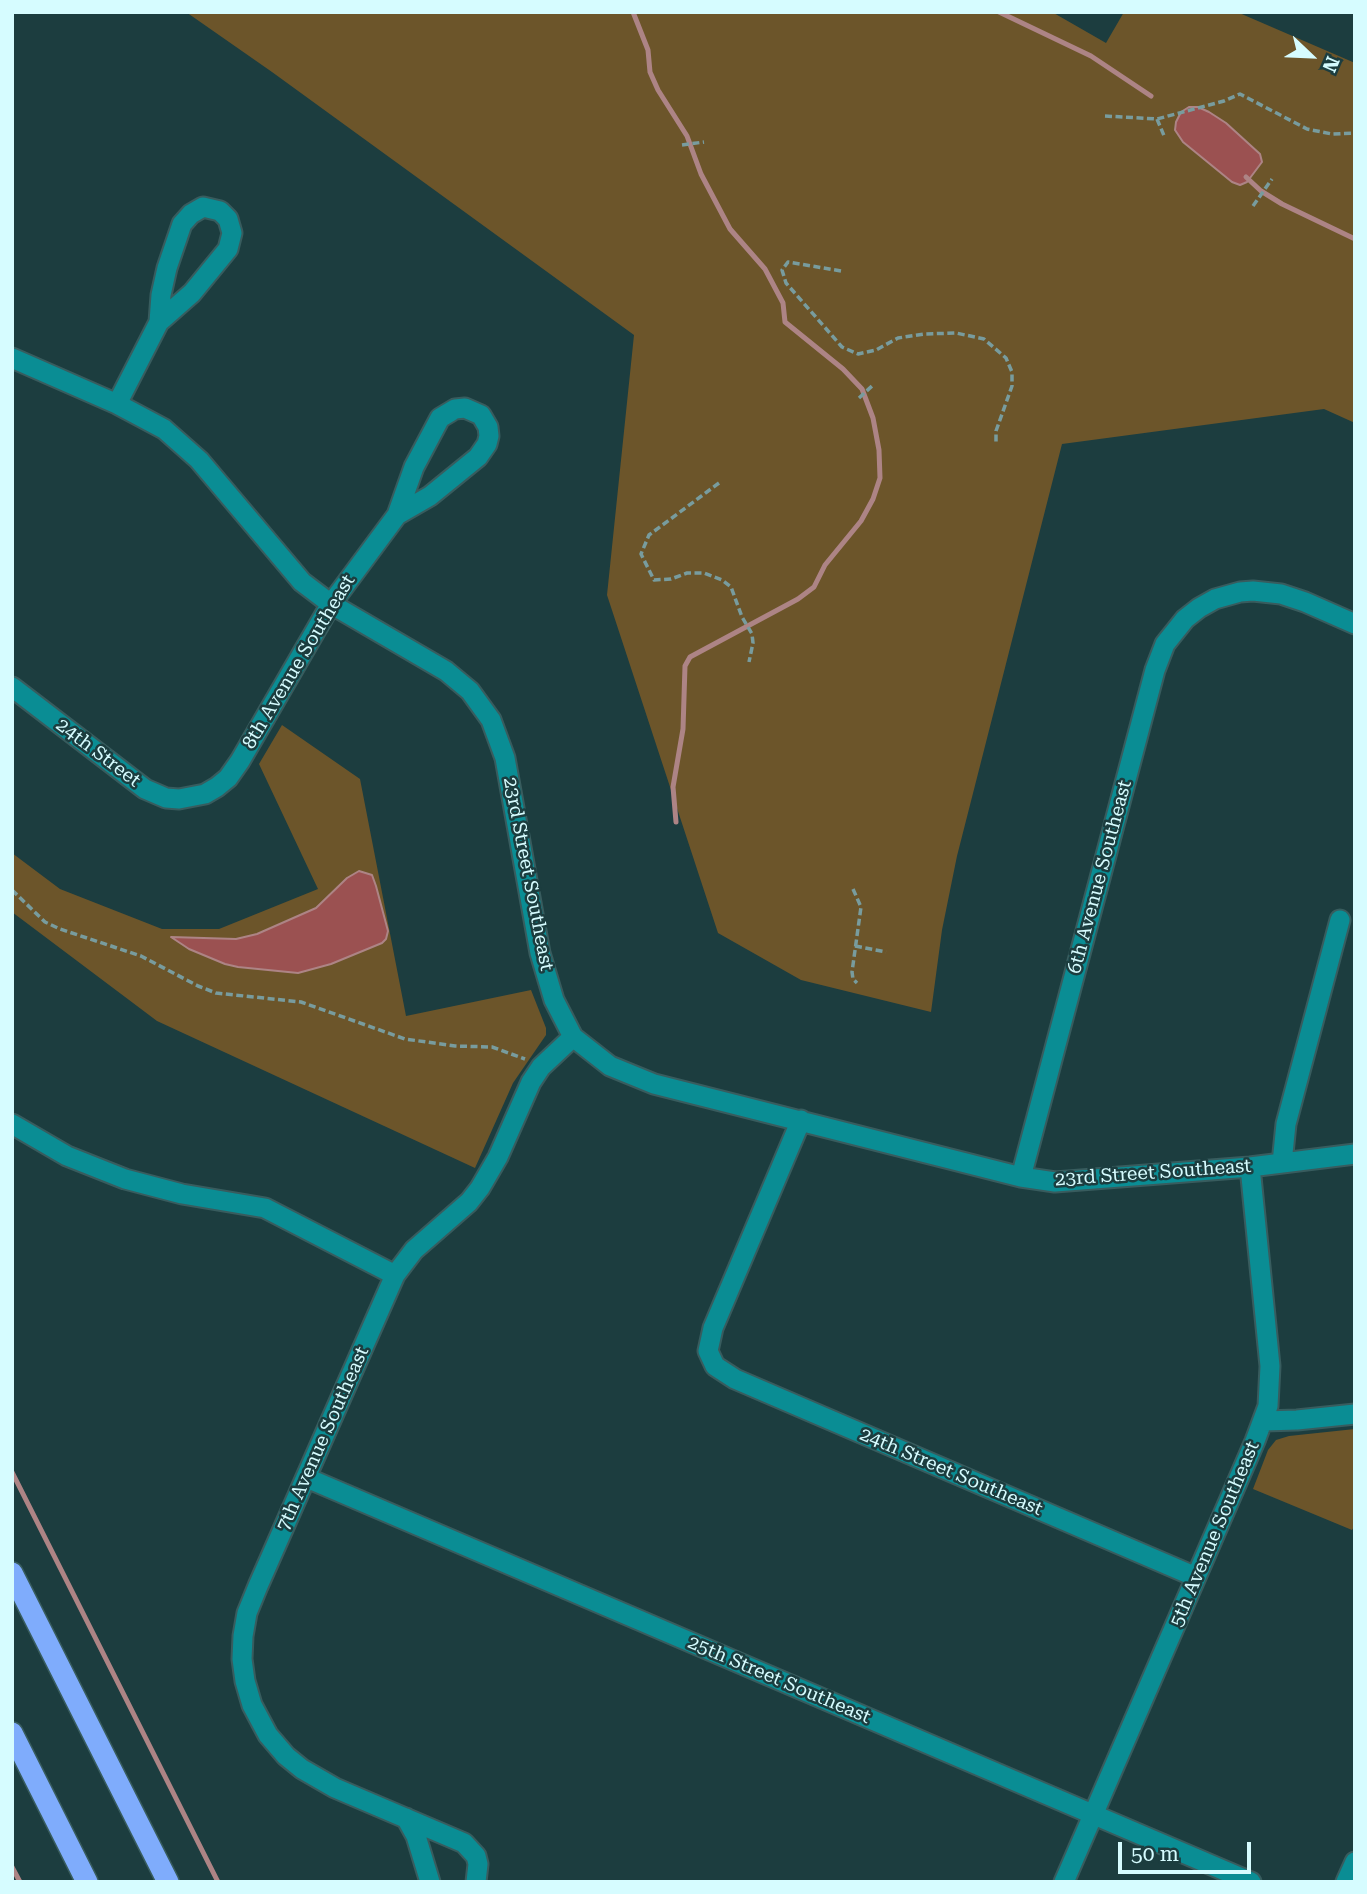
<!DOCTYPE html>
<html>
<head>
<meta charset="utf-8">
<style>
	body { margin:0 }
	#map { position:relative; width:1367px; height:1894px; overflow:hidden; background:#1c3d3f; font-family:"Roboto Serif",serif }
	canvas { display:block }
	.frame { position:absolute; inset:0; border:14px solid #d6fcff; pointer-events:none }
	.north { position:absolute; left:1276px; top:21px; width:70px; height:70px; -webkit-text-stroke:5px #1c3d3f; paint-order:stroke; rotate:113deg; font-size:19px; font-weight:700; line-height:28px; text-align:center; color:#d6fcff }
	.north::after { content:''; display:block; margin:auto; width:24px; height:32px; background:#d6fcff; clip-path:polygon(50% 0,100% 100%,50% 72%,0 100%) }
	.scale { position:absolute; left:1118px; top:1842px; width:133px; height:32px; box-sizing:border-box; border:4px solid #d6fcff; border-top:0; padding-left:9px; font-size:21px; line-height:24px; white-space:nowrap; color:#d6fcff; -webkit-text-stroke:5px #1c3d3f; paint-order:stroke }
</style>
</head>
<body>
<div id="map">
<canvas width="1367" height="1894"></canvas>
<div class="frame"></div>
<div class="north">N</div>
<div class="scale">50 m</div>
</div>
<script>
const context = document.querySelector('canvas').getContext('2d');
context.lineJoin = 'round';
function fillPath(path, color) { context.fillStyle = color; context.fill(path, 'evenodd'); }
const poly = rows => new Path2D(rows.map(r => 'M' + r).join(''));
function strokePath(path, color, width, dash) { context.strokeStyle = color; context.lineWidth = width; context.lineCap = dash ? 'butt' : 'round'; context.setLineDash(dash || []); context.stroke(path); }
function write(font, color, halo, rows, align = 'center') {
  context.font = font + ' "Roboto Serif",serif'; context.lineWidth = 5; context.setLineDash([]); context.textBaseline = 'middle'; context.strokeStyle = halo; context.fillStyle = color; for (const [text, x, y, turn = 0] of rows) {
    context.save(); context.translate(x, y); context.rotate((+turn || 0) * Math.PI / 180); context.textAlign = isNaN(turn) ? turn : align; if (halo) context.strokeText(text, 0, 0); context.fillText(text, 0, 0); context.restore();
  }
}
fillPath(poly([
	[186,12,1052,12,1106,43,1124,12,1237,12,1355,63,1355,423,1324,409,1062,444,957,856,942,930,931,1012,801,980,718,933,607,595,634,335,272,72],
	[282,725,360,779,406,1016,531,990,546,1028,546,1035,513,1083,475,1168,157,1021,12,912,12,853,60,889,162,929,219,929,318,889,259,764],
	[1355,1429,1355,1525,1352,1530,1253,1489,1268,1450,1276,1440,1289,1436]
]), '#6c552a');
const water = poly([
	[1189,107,1198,107,1209,112,1226,123,1260,154,1262,162,1247,182,1240,185,1232,182,1183,142,1175,130,1176,122,1181,112,1189,107],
	[359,871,372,875,376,886,388,931,386,939,382,943,331,964,298,973,238,967,225,964,189,949,171,937,236,939,257,934,316,908,347,878,359,871]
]);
fillPath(water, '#9b5151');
strokePath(water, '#ad8485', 2);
strokePath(poly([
	[633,12,648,50,650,72,658,90,687,136,701,174,730,229,765,269,783,303,785,322,843,369,862,389,873,418,879,450,880,478,873,499,861,521,825,565,814,587,798,599,690,657,685,666,683,729,673,787,676,822],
	[999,12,1091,56,1151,96],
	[1246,177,1261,191,1282,204,1355,239],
	[12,1472,218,1882],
	[12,1867,20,1882]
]), '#ad8485', 5);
const minor = poly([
	[12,358,117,404,164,429,199,460,302,582,331,604,446,671,470,691,491,720,505,758,540,953,554,1000,573,1037,610,1066,654,1084,1021,1177,1055,1182,1250,1167,1355,1154],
	[117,404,159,322,192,293,228,249,232,233,228,219,220,211,203,207,191,214,182,224,167,268,161,295,159,322],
	[12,687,145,789,166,798,179,799,205,794,217,787,228,778,240,761,331,604,397,515,414,467,440,418,455,409,465,408,481,415,488,427,489,436,487,444,478,457,430,496,397,515],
	[801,1120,713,1328,708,1351,715,1366,735,1379,1196,1577],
	[12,1124,67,1156,125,1179,182,1194,265,1208,395,1275],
	[1282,1163,1286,1124,1340,920],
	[1021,1177,1155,670,1165,644,1185,619,1199,608,1215,599,1240,592,1253,591,1281,594,1305,602,1355,624],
	[1264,1421,1297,1420,1355,1414],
	[307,1478,1251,1882],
	[406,1818,416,1836,430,1882],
	[476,1882,478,1864,476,1856,464,1843,335,1788,302,1769,286,1756,268,1735,252,1705,245,1681,242,1659,243,1636,247,1613,258,1586,395,1275,414,1250,469,1202,480,1188,498,1157,531,1082,541,1067,573,1037],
	[1064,1882,1255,1441,1268,1406,1270,1366,1250,1167],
	[1346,1882,1355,1862]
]);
const motorway = poly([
	[12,1573,168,1882],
	[12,1733,87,1882]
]);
strokePath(minor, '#385c5e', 23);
strokePath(motorway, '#385c5e', 24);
strokePath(poly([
	[1105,116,1157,119,1224,101,1240,94,1307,129,1332,134,1355,133],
	[1157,119,1165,138],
	[682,145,704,142],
	[1253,206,1272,179],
	[841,271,788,262,782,270,786,283,842,347,858,354,876,350,898,338,924,334,956,333,984,339,1006,358,1012,372,1012,386,996,431,996,442],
	[859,398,872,386],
	[719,483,649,535,641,554,654,580,671,579,687,573,704,573,722,580,731,587,742,617,752,634,753,643,749,662],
	[853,889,861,907,852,972,853,979,857,983],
	[12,890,45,922,60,929,141,956,198,986,216,993,301,1002,405,1039,455,1046,492,1047,525,1059],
	[855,946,886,952]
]), '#789c9e', 3.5, [7, 3.5]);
strokePath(minor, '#0a8d94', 19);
strokePath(motorway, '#7facfc', 21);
write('19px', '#d6fcff', '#1c3d3f', [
	["8th Avenue Southeast",299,662,-59],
	["24th Street",98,753,37],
	["23rd Street Southeast",528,874,79],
	["6th Avenue Southeast",1100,877,-75],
	["23rd Street Southeast",1153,1173,-4],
	["7th Avenue Southeast",323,1439,-66],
	["24th Street Southeast",951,1472,23],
	["5th Avenue Southeast",1215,1534,-67],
	["25th Street Southeast",779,1680,23]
]);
</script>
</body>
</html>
